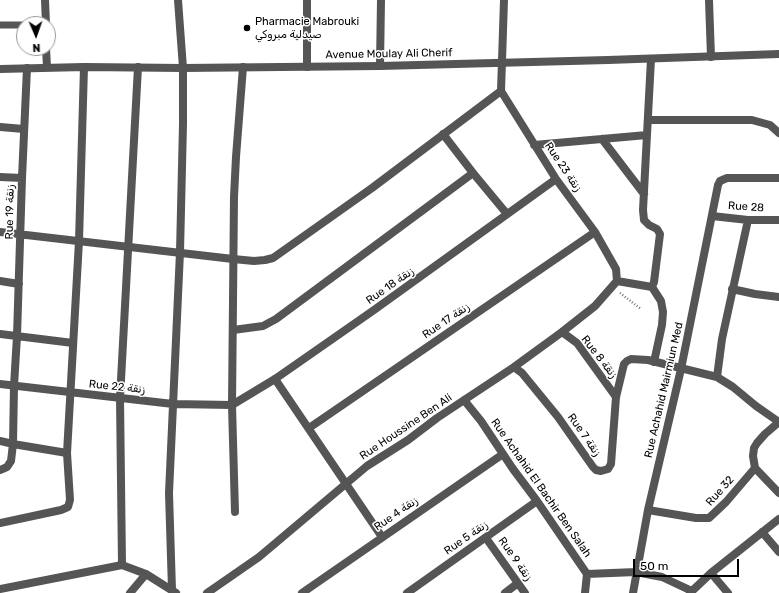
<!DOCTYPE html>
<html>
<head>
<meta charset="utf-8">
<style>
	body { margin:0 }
	#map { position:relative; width:779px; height:593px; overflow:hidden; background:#fff; font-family:Rubik,sans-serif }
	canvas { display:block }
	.north { position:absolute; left:16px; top:16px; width:40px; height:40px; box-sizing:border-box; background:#fff; border:1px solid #999; border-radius:50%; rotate:178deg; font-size:11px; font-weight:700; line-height:16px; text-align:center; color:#000 }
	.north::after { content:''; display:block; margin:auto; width:14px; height:18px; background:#000; clip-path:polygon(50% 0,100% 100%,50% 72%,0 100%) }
	.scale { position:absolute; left:633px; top:559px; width:106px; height:18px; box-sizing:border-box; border:2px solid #000; border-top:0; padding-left:5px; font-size:12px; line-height:14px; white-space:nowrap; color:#000; -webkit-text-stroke:3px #fff; paint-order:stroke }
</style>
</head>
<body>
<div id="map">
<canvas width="779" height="593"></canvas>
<div class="north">N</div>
<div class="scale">50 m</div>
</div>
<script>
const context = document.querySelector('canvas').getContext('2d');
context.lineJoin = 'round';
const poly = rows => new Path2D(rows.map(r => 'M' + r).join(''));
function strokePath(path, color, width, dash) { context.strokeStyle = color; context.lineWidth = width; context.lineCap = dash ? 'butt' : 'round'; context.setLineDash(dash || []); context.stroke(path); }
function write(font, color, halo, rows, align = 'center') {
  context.font = font + ' Rubik,"Noto Sans Arabic",sans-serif'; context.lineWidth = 3; context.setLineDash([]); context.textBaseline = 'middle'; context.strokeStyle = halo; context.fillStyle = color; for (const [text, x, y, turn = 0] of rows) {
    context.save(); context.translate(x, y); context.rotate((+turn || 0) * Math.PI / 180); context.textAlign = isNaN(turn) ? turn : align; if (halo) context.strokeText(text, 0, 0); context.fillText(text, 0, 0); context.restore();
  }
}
strokePath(poly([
	[620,293,641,309]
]), '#777', 2.5, [1, 2]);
strokePath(poly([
	[0,25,24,25]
]), '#555', 7);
strokePath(poly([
	[275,379,382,537],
	[0,384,173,404,232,405],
	[235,512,232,405,234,197,236,157,243,67],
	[0,523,61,510,68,507,70,500,67,453,79,241,84,67],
	[122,565,120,398,138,67],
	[172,590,169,493,180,252,183,124,183,68]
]), '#555', 8);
strokePath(poly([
	[45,0,46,24],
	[178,0,183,68],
	[307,0,307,67],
	[504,0,501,91,556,179,595,232,616,269,617,281],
	[709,0,711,57],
	[46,48,47,67],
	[380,66,381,0],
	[648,120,752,120,770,125,779,133],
	[0,127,24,129],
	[443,134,473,173,507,214],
	[602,139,644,194],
	[534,145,647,135],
	[0,177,22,178],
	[712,216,748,220,779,220],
	[0,232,233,259,254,261,265,260,273,258,372,188,501,91],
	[0,281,19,284],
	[617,281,652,287,654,282,660,234,657,229,649,225,644,220,643,210,651,59],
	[652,287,661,301,663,312,662,325,654,362],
	[732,289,755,294,779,297],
	[233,330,263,326,276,319,473,173],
	[562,332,577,343,616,397],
	[0,334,73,343],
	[514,367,522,373,558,417,593,467,596,470,601,471,608,469,611,464,616,397,624,364,627,361,631,359,648,360,717,377,733,387,756,406,779,422],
	[717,377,722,339,748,220],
	[464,400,481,421,513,469,537,501,587,574,585,593],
	[232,405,275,379,374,310,556,179],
	[779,422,765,434,757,443,754,448,753,456,755,468,779,493],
	[309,428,595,232],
	[0,441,13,444,67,453],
	[0,470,7,467,11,461,13,444,14,386,17,336,22,178,27,68],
	[648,510,696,518,709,518,726,502,755,468],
	[762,532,779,552],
	[486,538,525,593],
	[711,573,728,593],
	[587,574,636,572,662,577,692,591],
	[0,589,122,565,146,574,176,593],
	[130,593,146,574],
	[207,593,259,557,367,466,408,440,437,418,514,367,562,332,595,306,617,281],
	[302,593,503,454],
	[407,593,537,501],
	[505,593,518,583],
	[633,593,648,510,681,369,718,185,720,181,727,178,779,178],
	[690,593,711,573,779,519]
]), '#555', 8);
strokePath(poly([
	[0,69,84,67,183,68,380,66,608,60,779,54]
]), '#555', 8);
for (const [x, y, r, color] of [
	[247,28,4,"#000"]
]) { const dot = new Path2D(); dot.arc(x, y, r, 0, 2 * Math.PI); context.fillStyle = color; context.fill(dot); strokePath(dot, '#fff', 1.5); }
write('11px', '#000', '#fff', [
	["Pharmacie Mabrouki",255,22],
	["صيدلية مبروكي",255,35]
], 'left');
write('11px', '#000', '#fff', [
	["Avenue Moulay Ali Cherif",389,54,-1],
	["Rue 23 زنقة",563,167,56],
	["Rue 28",746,207,4],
	["Rue 19 زنقة",10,212,-89],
	["Rue 18 زنقة",390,286,-35],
	["Rue 17 زنقة",446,321,-34],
	["Rue 8 زنقة",599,357,52],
	["Rue 22 زنقة",117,387,6],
	["Rue Achahid Mairmiun Med",664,390,-77],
	["Rue Houssine Ben Ali",406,427,-34],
	["Rue 7 زنقة",584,435,55],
	["Rue Achahid El Bachir Ben Salah",541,488,55],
	["Rue 32",720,491,-48],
	["Rue 4 زنقة",396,514,-35],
	["Rue 5 زنقة",466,538,-35],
	["Rue 9 زنقة",515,559,55]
]);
</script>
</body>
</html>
